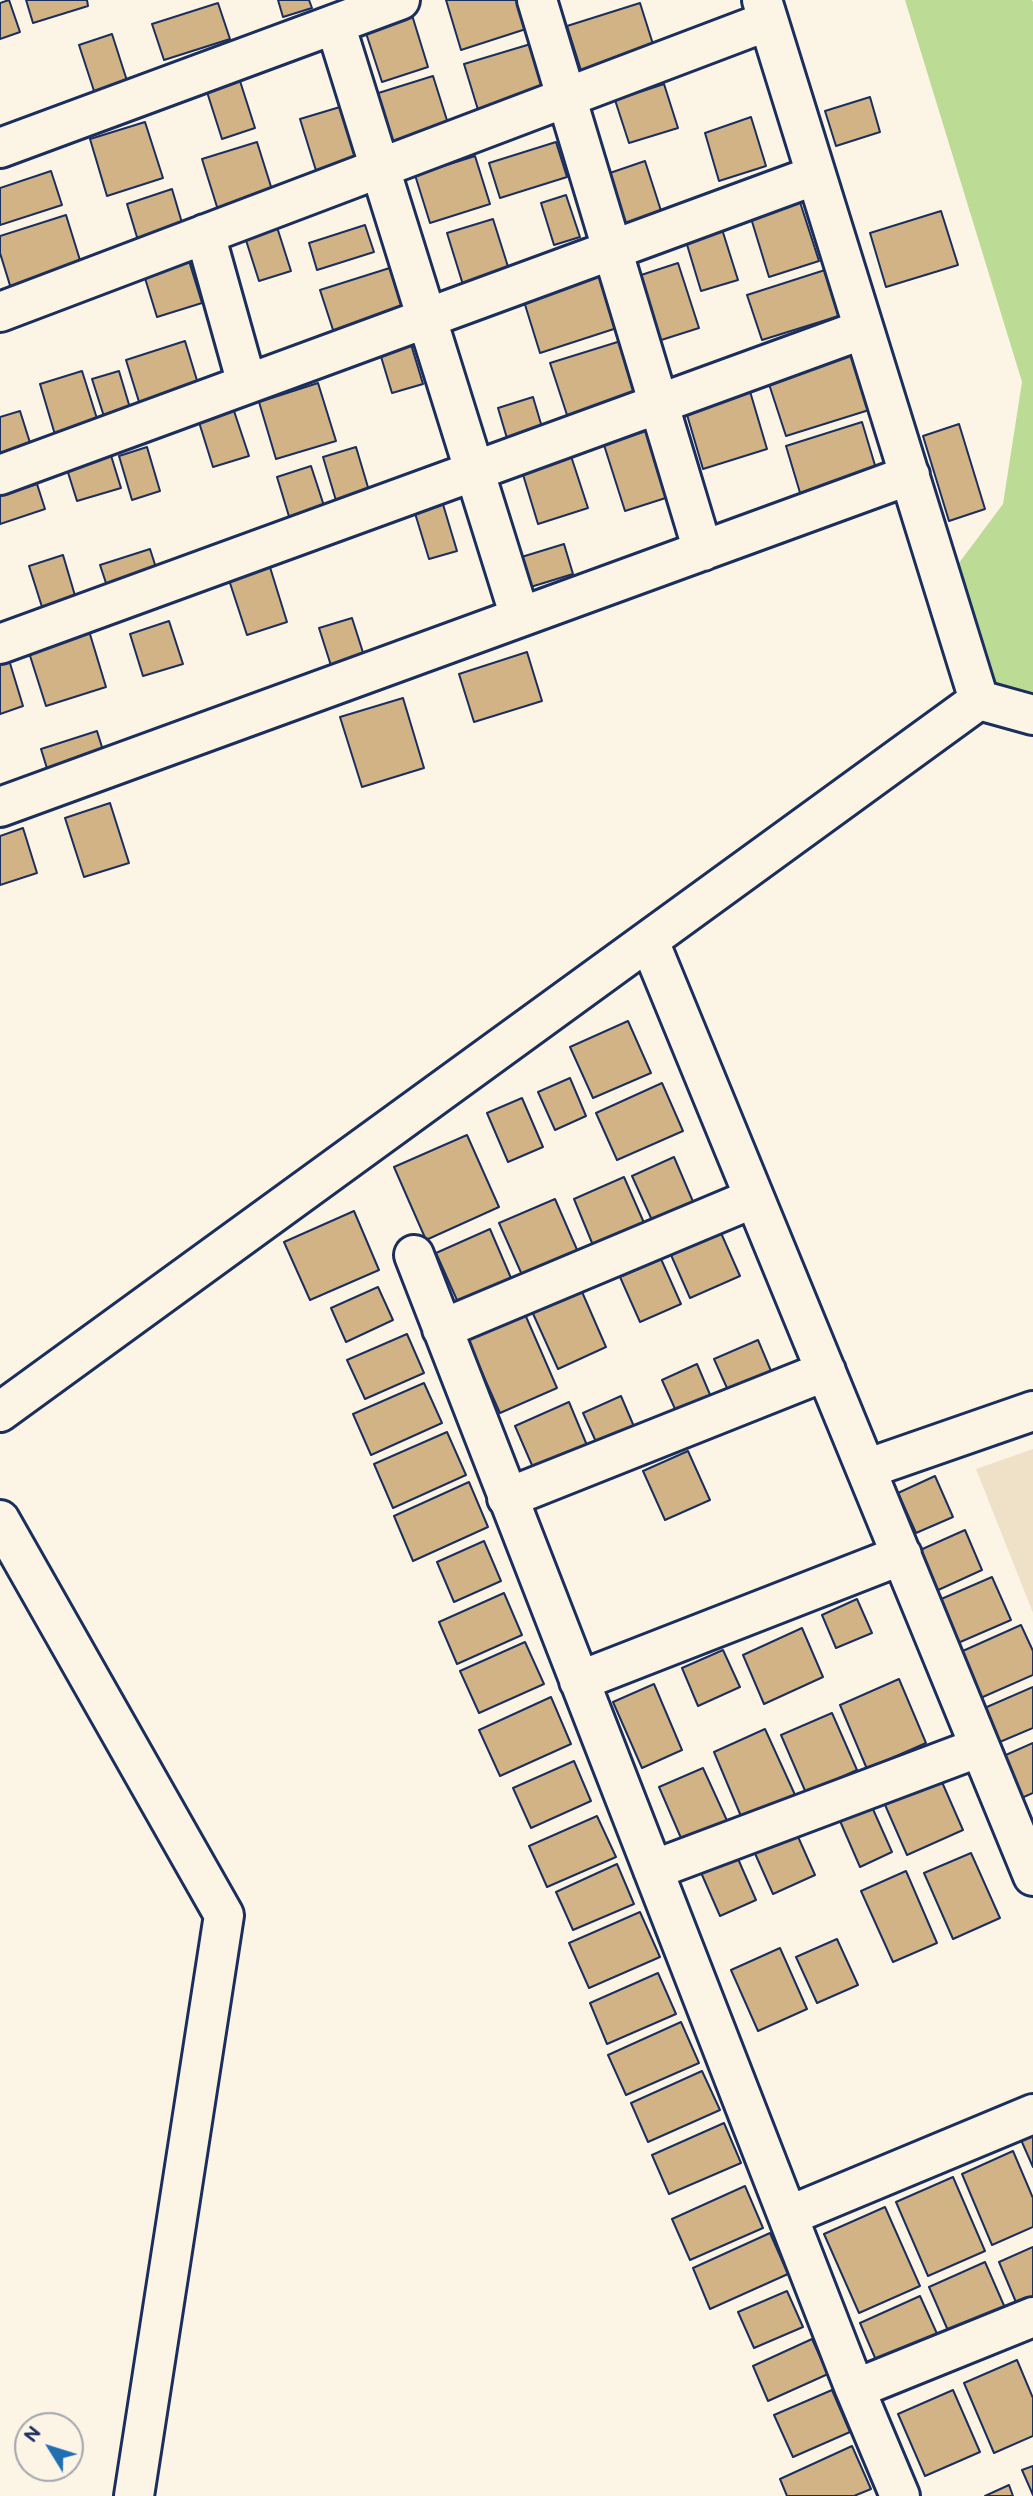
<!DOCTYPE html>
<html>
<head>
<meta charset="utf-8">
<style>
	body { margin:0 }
	#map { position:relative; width:1033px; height:2496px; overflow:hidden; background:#fcf5e5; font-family:"Balsamiq Sans",sans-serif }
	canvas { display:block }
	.north { position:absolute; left:14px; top:2412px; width:70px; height:70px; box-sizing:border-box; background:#fcf5e5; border:2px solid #a2a6af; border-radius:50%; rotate:308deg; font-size:19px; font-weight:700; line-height:28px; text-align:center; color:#1b2f5e }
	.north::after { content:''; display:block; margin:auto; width:24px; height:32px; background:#1f6fb2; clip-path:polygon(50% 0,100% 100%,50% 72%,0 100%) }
</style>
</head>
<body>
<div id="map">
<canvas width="1033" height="2496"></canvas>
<div class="north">N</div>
</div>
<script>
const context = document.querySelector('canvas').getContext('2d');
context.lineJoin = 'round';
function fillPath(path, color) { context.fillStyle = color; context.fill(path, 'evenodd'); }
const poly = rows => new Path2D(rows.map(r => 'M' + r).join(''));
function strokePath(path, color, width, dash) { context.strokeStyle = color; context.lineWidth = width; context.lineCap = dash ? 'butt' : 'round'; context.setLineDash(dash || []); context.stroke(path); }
fillPath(poly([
	[1033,1449,1033,1613,976,1469]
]), '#efe1c8');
fillPath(poly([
	[905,0,1032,0,1033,2,1033,704,989,692,953,571,1003,504,1022,382]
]), '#bcdc95');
const building = poly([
	[9,0,20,32,0,39,0,3,9,0],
	[26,0,87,0,88,6,33,23,26,0],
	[278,0,309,0,312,8,283,17,278,0],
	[446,0,520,0,529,28,461,50,446,0],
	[218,3,230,39,164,60,152,24,218,3],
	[640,3,658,60,585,83,567,26,640,3],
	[412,15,428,67,382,82,365,30,412,15],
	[112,34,129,87,96,97,79,45,112,34],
	[534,43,549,92,479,113,464,64,534,43],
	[433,76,451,133,390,152,372,95,433,76],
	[240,81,255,128,222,139,207,92,240,81],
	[664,84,678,128,629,143,615,100,664,84],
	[870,97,880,132,836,146,825,111,870,97],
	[340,107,358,165,318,177,300,119,340,107],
	[751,117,766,166,719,181,705,133,751,117],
	[145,122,163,178,107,196,90,139,145,122],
	[257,142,273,193,218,210,202,159,257,142],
	[556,142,567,177,500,198,489,163,556,142],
	[475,156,490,204,430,223,415,175,475,156],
	[645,161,664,220,623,233,604,175,645,161],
	[51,171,62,205,0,225,0,188,51,171],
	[172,189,185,233,140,247,127,204,172,189],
	[566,195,580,237,554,245,541,203,566,195],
	[799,199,819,261,769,277,750,215,799,199],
	[941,211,958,265,886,287,870,233,941,211],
	[66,215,84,273,13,295,0,253,0,236,66,215],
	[493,219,510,273,464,288,447,233,493,219],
	[276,224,291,271,259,281,244,234,276,224],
	[365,225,374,252,317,270,309,243,365,225],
	[721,226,738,280,701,291,685,238,721,226],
	[189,261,202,303,157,317,144,275,189,261],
	[678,263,699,328,655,342,635,277,678,263],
	[396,266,411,315,336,339,320,290,396,266],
	[602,269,620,327,540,353,522,295,602,269],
	[825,270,839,316,762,340,747,295,825,270],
	[624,340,642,398,569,421,550,363,624,340],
	[185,341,199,387,140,405,126,360,185,341],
	[410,341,423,384,392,393,379,350,410,341],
	[851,351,869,410,786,436,767,378,851,351],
	[82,371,99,425,56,438,40,384,82,371],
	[119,371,133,418,107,426,92,379,119,371],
	[318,383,336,441,276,459,259,402,318,383],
	[749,388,767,449,703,469,685,408,749,388],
	[533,397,544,434,509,445,498,408,533,397],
	[233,408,249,456,213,467,198,419,233,408],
	[20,411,32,449,0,459,0,417,20,411],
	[862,422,877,472,801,496,786,446,862,422],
	[959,424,985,509,949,521,923,436,959,424],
	[655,428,675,495,625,511,604,445,655,428],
	[147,447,160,491,132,500,119,456,147,447],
	[356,447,370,494,337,504,323,457,356,447],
	[109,449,121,488,77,501,65,463,109,449],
	[570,453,588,508,538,524,521,468,570,453],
	[311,466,326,512,291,523,277,477,311,466],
	[37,484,45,509,0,524,0,496,37,484],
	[442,501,457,551,429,559,414,510,442,501],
	[564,544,573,574,524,589,515,559,564,544],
	[150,549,159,577,109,592,100,565,150,549],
	[63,555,76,599,43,610,29,566,63,555],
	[269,564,287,622,247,635,228,577,269,564],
	[352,618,367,665,334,675,319,628,352,618],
	[86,621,106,687,46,706,25,640,86,621],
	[169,621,183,664,143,676,130,634,169,621],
	[527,652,542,701,474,722,459,674,527,652],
	[9,660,23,706,0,714,0,663,9,660],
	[403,698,424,768,362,787,340,717,403,698],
	[97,731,106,760,50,778,41,749,97,731],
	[110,803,129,863,84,877,65,818,110,803],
	[23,828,37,873,0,885,0,836,23,828],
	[628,1021,651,1073,593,1098,570,1047,628,1021],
	[570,1078,586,1116,555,1130,538,1092,570,1078],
	[662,1083,683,1131,617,1160,596,1113,662,1083],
	[522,1098,543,1147,508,1162,487,1113,522,1098],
	[467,1135,499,1207,426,1240,394,1167,467,1135],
	[674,1157,697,1211,656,1229,632,1176,674,1157],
	[624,1177,648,1232,597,1255,574,1199,624,1177],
	[555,1199,578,1252,523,1277,499,1223,555,1199],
	[354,1211,379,1270,310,1300,284,1242,354,1211],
	[490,1229,514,1285,461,1309,436,1253,490,1229],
	[721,1233,740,1276,690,1298,671,1255,721,1233],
	[661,1259,681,1304,640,1322,620,1277,661,1259],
	[579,1285,606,1347,558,1369,530,1307,579,1285],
	[378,1287,393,1320,346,1342,331,1308,378,1287],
	[524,1312,557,1388,500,1413,466,1337,524,1312],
	[407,1334,424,1373,365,1399,347,1360,407,1334],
	[758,1340,774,1378,731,1397,714,1359,758,1340],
	[697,1364,714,1404,680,1420,662,1380,697,1364],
	[424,1383,442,1423,371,1455,353,1414,424,1383],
	[621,1396,638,1436,601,1453,583,1413,621,1396],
	[569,1402,591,1455,538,1479,515,1426,569,1402],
	[447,1432,466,1475,393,1508,374,1464,447,1432],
	[688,1451,710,1500,665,1520,643,1471,688,1451],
	[935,1476,953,1517,916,1533,898,1493,935,1476],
	[469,1482,488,1527,413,1561,394,1516,469,1482],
	[965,1530,982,1570,936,1591,918,1551,965,1530],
	[484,1541,501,1581,454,1602,437,1562,484,1541],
	[992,1577,1011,1620,951,1646,932,1603,992,1577],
	[504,1593,522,1635,457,1664,439,1622,504,1593],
	[857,1599,872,1633,836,1648,822,1615,857,1599],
	[1021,1625,1033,1651,1033,1675,976,1700,956,1654,1021,1625],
	[802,1628,823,1677,764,1704,743,1655,802,1628],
	[525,1642,544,1684,479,1713,460,1671,525,1642],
	[723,1650,740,1687,698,1706,682,1668,723,1650],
	[899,1679,926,1743,867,1769,840,1705,899,1679],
	[654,1684,682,1750,642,1768,613,1702,654,1684],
	[1033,1687,1033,1728,995,1744,980,1710,1033,1687],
	[551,1697,571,1744,500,1776,479,1730,551,1697],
	[832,1713,857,1770,806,1793,781,1735,832,1713],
	[765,1729,796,1797,743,1821,714,1752,765,1729],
	[1033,1743,1033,1793,1017,1800,999,1758,1033,1743],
	[574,1761,591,1801,531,1828,513,1788,574,1761],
	[703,1768,729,1825,684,1845,659,1787,703,1768],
	[938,1773,963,1830,907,1855,882,1798,938,1773],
	[872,1807,892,1852,860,1867,840,1821,872,1807],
	[597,1816,616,1857,547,1887,529,1846,597,1816],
	[795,1830,815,1875,773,1894,753,1849,795,1830],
	[735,1852,756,1900,720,1916,699,1868,735,1852],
	[971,1853,1000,1918,953,1939,924,1873,971,1853],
	[617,1864,634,1904,573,1930,556,1892,617,1864],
	[906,1871,937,1943,893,1962,861,1891,906,1871],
	[640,1912,660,1957,589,1988,569,1943,640,1912],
	[837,1939,858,1985,817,2003,796,1957,837,1939],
	[780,1948,807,2009,758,2031,731,1970,780,1948],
	[658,1973,676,2014,607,2044,590,2003,658,1973],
	[681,2022,699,2063,626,2095,608,2055,681,2022],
	[702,2071,720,2110,648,2142,631,2103,702,2071],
	[724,2123,741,2163,669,2194,652,2155,724,2123],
	[1033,2135,1033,2167,1021,2140,1033,2135],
	[1013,2151,1033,2198,1033,2227,992,2245,962,2174,1013,2151],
	[953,2177,985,2251,928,2276,896,2202,953,2177],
	[745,2186,763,2228,690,2260,672,2219,745,2186],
	[885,2207,920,2286,859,2313,824,2234,885,2207],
	[770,2233,788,2274,710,2309,693,2268,770,2233],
	[1033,2247,1033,2309,1021,2314,999,2262,1033,2247],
	[985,2262,1009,2317,953,2342,929,2287,985,2262],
	[787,2291,803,2327,754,2348,738,2312,787,2291],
	[920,2296,943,2347,882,2374,860,2323,920,2296],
	[812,2339,828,2374,768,2401,753,2366,812,2339],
	[1017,2360,1033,2398,1033,2436,994,2453,964,2383,1017,2360],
	[832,2390,850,2432,793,2457,774,2415,832,2390],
	[953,2390,980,2452,925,2476,898,2414,953,2390],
	[852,2446,871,2489,854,2496,787,2496,780,2479,852,2446],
	[1033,2466,1033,2495,1022,2470,1033,2466],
	[1009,2485,1013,2496,985,2496,1009,2485]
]);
fillPath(building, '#d2b386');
strokePath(building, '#1b2f5e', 2);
const minor = poly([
	[537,0,703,551],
	[762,0,979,700],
	[335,24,520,617],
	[0,148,400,0],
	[205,234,247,384],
	[0,312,768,21],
	[0,475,816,175],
	[0,644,864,329],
	[0,807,910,475],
	[649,941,1033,1876],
	[414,1255,855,2389,900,2496],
	[442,1329,754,1198],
	[0,1412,979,700,1033,715],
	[866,1469,1033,1411],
	[507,1498,826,1371],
	[0,1520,224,1915,134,2496],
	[579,1681,902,1555],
	[653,1870,980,1747],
	[788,2216,1033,2114],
	[855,2389,1033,2317]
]);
strokePath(minor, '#1b2f5e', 44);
strokePath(minor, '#fcf5e5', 38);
</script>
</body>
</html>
